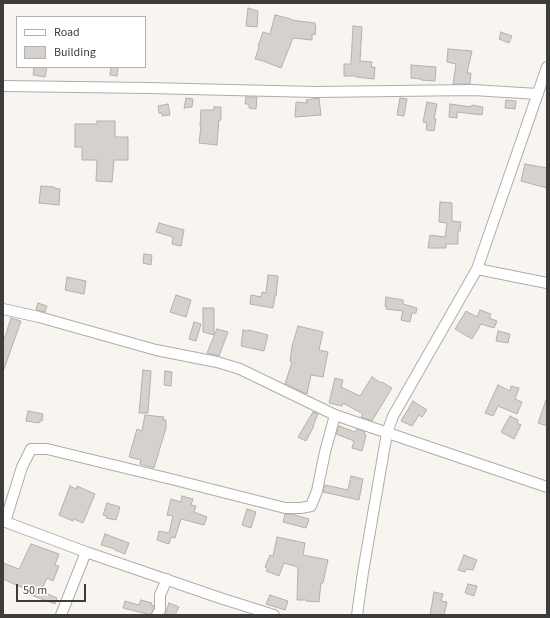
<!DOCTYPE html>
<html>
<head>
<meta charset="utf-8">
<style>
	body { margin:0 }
	#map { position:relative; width:550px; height:618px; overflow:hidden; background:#f8f5f0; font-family:"Source Sans 3",sans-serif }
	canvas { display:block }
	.frame { position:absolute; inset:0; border:4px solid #3d3c3a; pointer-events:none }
	.legend { position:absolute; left:16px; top:16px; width:130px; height:52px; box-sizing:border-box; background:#fff; border:1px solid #b1b1b0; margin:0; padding:5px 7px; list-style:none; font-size:12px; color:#3d3c3a }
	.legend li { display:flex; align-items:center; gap:8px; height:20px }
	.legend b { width:20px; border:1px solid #b1b1b0 }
	.scale { position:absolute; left:16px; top:584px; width:70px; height:18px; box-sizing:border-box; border:2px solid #3d3c3a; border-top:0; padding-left:5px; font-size:12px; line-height:14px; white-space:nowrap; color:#3d3c3a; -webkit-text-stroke:3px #fff; paint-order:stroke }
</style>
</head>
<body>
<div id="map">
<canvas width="550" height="618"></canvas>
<div class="frame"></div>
<ul class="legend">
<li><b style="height:5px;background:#fff"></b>Road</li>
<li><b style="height:11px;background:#d7d1ce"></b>Building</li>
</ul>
<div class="scale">50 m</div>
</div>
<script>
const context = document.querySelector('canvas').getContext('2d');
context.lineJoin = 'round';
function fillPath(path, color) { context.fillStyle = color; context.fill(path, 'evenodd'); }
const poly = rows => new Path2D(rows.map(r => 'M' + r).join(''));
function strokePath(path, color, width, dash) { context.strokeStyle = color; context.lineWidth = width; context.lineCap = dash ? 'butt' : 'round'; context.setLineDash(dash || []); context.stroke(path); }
const building = poly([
	[248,8,258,11,257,27,246,26,248,8],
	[275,15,291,19,291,20,315,23,315,26,316,26,315,35,312,34,312,40,293,38,281,68,263,61,255,59,259,47,258,46,263,32,270,34,275,15],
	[353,26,362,27,360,61,372,62,371,67,375,67,374,79,356,77,356,76,344,76,344,64,351,64,353,26],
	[501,32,512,36,509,43,499,39,501,32],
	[448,49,472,51,467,73,471,73,470,84,453,84,456,64,447,62,448,49],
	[411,65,436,67,435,81,421,80,421,79,411,78,411,65],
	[34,67,47,67,45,77,33,75,34,67],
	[111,67,118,67,117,76,110,75,111,67],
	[246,97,257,97,256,109,249,108,249,104,245,104,246,97],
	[186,98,193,99,192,107,184,108,186,98],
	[319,98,321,115,295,117,296,102,307,103,306,100,319,98],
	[400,98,407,99,404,116,397,115,400,98],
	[506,100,516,101,515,109,505,108,506,100],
	[427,102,437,104,434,119,436,119,434,131,426,130,427,123,423,122,427,102],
	[168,104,170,115,162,116,162,113,159,113,158,106,168,104],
	[450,104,471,107,472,105,483,107,482,115,457,112,457,118,449,117,450,104],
	[214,107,221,107,221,120,219,120,217,145,199,143,201,126,200,126,201,110,214,110,214,107],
	[97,121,115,121,115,137,128,137,128,160,114,160,112,182,96,181,97,160,82,160,82,147,75,147,75,124,97,124,97,121],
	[525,164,547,168,547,188,521,181,525,164],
	[41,186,54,187,54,188,60,189,59,205,39,203,41,186],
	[440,202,452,203,452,221,461,222,460,231,458,231,458,244,446,244,446,248,428,248,430,235,445,237,447,223,439,222,440,202],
	[159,223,184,230,181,246,172,244,173,237,156,232,159,223],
	[144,254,152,255,151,265,143,263,144,254],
	[268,275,278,276,276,296,275,296,273,308,250,304,251,295,261,297,262,292,266,293,268,275],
	[67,277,86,281,84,294,65,290,67,277],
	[176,295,191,300,186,317,170,312,176,295],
	[386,297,403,300,403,304,417,308,416,313,412,313,410,322,401,320,403,311,386,309,387,307,385,306,386,297],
	[38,303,47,306,45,312,36,310,38,303],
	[203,308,214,308,214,335,203,332,203,308],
	[480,310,491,314,489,318,497,321,494,328,481,324,472,339,455,329,466,311,477,317,480,310],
	[11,318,21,321,4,369,3,369,3,343,11,318],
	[194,322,201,324,196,341,189,339,194,322],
	[298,326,323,332,319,350,328,352,323,377,311,375,307,394,285,384,292,362,290,361,292,346,298,326],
	[217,329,228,332,219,356,207,353,217,329],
	[243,330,249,331,249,330,268,335,264,351,241,346,243,330],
	[498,331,510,334,508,343,496,341,498,331],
	[143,370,151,371,148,413,139,413,143,370],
	[165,371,172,372,171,386,164,385,165,371],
	[372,377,381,383,382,382,392,388,372,421,361,417,363,414,343,403,342,406,329,403,335,378,343,380,341,387,360,396,372,377],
	[498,385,510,391,511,386,519,388,515,399,522,402,517,414,498,406,493,416,485,413,498,385],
	[546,400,547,400,547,426,538,423,546,400],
	[413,401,427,410,422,417,419,415,412,426,401,421,413,401],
	[28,411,43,414,42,421,39,421,39,423,26,421,28,411],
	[313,412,318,414,313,426,314,426,306,441,298,437,313,412],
	[145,415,164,417,163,420,166,420,166,428,154,468,140,464,141,460,129,457,137,429,142,431,145,415],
	[510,416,518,420,517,423,521,425,514,439,501,432,510,416],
	[339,426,355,432,357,429,365,432,364,434,366,435,362,451,352,448,354,441,336,434,339,426],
	[351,476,363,479,359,500,323,492,325,485,348,490,351,476],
	[70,486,76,489,77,486,95,494,83,523,74,519,73,521,59,515,70,486],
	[182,496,193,499,191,505,196,506,194,512,207,517,204,525,181,519,175,538,171,537,169,544,157,540,159,531,169,533,173,516,167,515,171,499,181,502,182,496],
	[107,503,120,507,116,520,106,518,107,516,103,515,107,503],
	[247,509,256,512,251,528,242,525,247,509],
	[285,514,291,514,309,519,306,528,283,522,285,514],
	[105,534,129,543,125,554,115,550,115,549,101,545,105,534],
	[277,537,305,543,303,555,328,560,323,583,321,583,319,602,306,601,306,600,297,600,298,567,284,563,279,576,266,571,268,569,265,567,270,555,273,556,277,537],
	[31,544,59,554,55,565,59,566,53,581,47,578,41,591,57,598,55,604,31,595,32,592,3,579,3,563,19,569,31,544],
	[464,555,477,560,473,570,466,569,465,572,458,570,464,555],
	[468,584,477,586,474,596,465,593,468,584],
	[434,592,443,594,441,601,447,602,444,615,430,615,434,592],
	[270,595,288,601,285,610,266,604,270,595],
	[141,600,152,603,151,605,154,606,154,608,151,615,123,608,125,601,139,605,141,600],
	[169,603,179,607,175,615,165,615,169,603]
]);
fillPath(building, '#d7d1ce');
strokePath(building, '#b5b0ad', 1);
const minor = poly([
	[3,86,148,88,315,92,473,90,538,94],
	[477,269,547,283],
	[3,309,39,317,156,350,217,362,240,369,335,415,547,487],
	[3,521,86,552,220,598,274,615],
	[5,522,22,467,31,449,47,449,175,480,285,508,301,508,311,506,317,491,325,452,335,415],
	[61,615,86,552],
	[157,615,160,610,160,595,167,579],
	[357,615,363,572,387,433,393,416,477,269,547,67]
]);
strokePath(minor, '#b0ada8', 12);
strokePath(minor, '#fff', 10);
</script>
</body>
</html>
